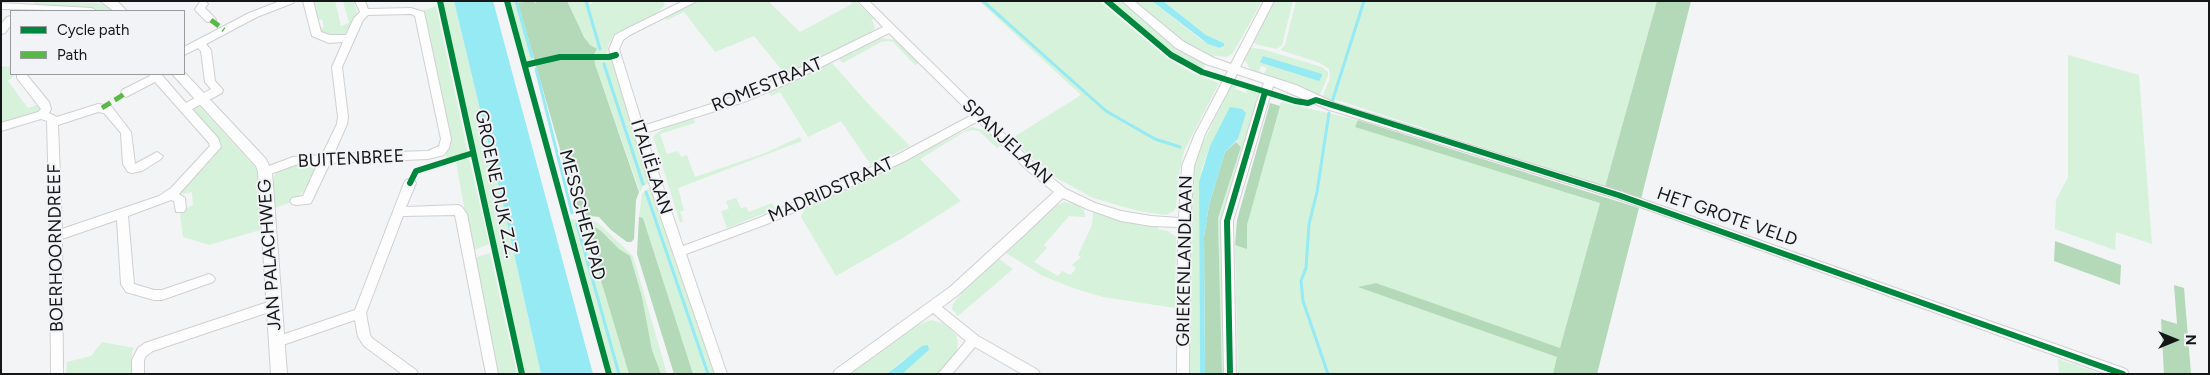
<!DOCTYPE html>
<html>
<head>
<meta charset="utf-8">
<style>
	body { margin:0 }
	#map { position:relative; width:2210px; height:375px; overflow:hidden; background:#f3f4f5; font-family:Figtree,sans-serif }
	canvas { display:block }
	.frame { position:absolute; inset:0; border:2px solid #151617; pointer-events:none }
	.legend { position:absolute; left:10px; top:10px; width:175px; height:65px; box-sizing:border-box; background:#f2f3f6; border:1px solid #9a9b9d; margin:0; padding:6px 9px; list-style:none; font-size:15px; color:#151617 }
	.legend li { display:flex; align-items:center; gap:10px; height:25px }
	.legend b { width:25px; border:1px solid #9a9b9d }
	.north { position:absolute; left:2150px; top:315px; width:50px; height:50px; -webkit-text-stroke:4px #f2f3f6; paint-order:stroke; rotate:90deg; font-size:14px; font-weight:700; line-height:20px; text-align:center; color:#151617 }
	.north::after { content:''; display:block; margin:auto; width:18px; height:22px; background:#151617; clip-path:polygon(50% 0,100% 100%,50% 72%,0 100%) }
</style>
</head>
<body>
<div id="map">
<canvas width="2210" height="375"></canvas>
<div class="frame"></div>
<ul class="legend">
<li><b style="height:6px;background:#00873e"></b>Cycle path</li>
<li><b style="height:6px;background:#58b947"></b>Path</li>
</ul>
<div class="north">N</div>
</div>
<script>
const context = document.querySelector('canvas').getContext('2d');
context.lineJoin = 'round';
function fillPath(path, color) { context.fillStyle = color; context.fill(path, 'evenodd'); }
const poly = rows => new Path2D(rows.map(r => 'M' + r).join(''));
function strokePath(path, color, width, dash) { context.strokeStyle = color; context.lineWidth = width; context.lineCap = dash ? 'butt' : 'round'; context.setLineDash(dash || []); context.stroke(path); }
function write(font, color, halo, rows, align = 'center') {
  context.font = font + ' Figtree,sans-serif'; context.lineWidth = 4; context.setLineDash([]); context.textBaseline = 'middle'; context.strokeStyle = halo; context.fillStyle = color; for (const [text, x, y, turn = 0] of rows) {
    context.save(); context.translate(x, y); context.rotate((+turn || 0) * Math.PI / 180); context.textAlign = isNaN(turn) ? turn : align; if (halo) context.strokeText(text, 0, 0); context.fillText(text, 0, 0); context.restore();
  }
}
fillPath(poly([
	[35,1,97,3,105,5,112,11,102,11,87,7,33,5],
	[311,1,335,1,341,26,349,23,343,1,354,1,357,15,344,35,323,36,317,30,324,27,322,19,315,21],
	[441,1,454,1,490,151,488,154,491,160,493,160,541,374,525,374],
	[509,1,532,1,518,4,534,61,526,61],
	[567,1,589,1,590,4,595,1,663,1,665,5,658,12,615,34,608,45,607,55,595,55,575,20],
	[699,1,768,1,800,32,852,4,850,1,855,1,873,18,872,20,875,28,872,31,828,54,785,74,754,36,715,52,684,12,667,20,664,17],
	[979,1,1099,1,1167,58,1192,73,1219,83,1184,151,1179,173,1176,207,1174,211,1166,215,1138,211,1093,198,1053,176,1011,139,1081,95],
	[1111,1,1120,1,1173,45,1206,64,1202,69,1174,55],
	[1133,1,1152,1,1201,40,1222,49,1224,43,1206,35,1163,1,1262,1,1233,53,1227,57,1212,56,1211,59,1190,47],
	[1274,1,1293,1,1282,45,1277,49,1258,45,1253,42],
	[1296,1,1657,1,1605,187,1340,101,1334,100,1332,105,1321,100,1330,78,1329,69,1320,63,1280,50,1285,45],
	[436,6,468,153,446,160,446,153,451,146,422,11],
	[881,38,896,40,919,63,915,65,893,42,888,41,881,42,843,63,839,59],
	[1250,48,1262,49,1322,67,1328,72,1328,76,1318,99,1278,79,1263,75,1267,68,1261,66,1259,71,1262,72,1261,74,1251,71,1245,60],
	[2068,55,2139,75,2152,244,2116,232,2115,250,2055,229,2056,200,2068,177],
	[595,59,612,60,651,182,643,186,640,192,595,64],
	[832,63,871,107,910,146,871,165,841,121,808,137,780,92,771,96,768,91],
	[1,66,11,67,11,74,16,74,8,81,28,108,37,105,41,109,37,113,1,125],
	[1232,84,1236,85,1235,89,1246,93,1248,89,1260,93,1222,216,1226,374,1222,374,1218,218,1241,147,1236,142,1238,139,1210,146,1202,169,1199,190,1200,374,1189,374,1190,222,1193,166,1197,155],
	[1281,102,1358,120,1356,127,1600,203,1560,349,1376,283,1359,287,1558,357,1553,374,1238,374,1235,245,1247,248,1247,225,1260,171],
	[199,106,256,168,258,175,260,230,209,245,183,237,180,215,183,210,193,205,192,192,182,194,179,192,213,158,219,147,192,110],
	[694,119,695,123,660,134,667,154,678,151,681,157,687,155,695,177,765,153,800,137,802,141,678,188,684,210,680,212,683,221,680,223,653,136,666,127],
	[972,127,986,131,1001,145,997,148,979,131,972,130,964,132,920,159,961,201,901,239,836,276,801,217,805,208,871,178],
	[469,158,489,244,472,251,456,162],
	[310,162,314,164,316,169,305,190,294,201,275,208,272,181,276,173,294,164],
	[652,185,715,374,693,374,643,218,639,217,642,194],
	[736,198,741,208,746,207,749,212,772,203,775,209,727,228,721,211,729,209,726,201],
	[1065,202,1078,205,1084,210,1085,217,1069,216,1044,245,1047,248,1034,262,1058,276,1062,271,1071,275,1076,268,1072,265,1081,257,1078,255,1092,225,1093,212,1124,221,1158,226,1158,229,1168,231,1176,237,1175,308,1103,297,1076,289,1043,276,1006,253,1055,206],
	[569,219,587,219,598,223,633,256,667,374,661,374,652,350,642,297,619,249,601,231,587,223,596,264,629,374,611,374],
	[490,253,517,374,496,374,474,258],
	[999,259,1013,269,958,316,952,309,953,304,961,294,959,293],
	[931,320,943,323,956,335,958,342,956,353,938,374,902,374,929,350,903,360,887,374,847,374,918,325],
	[102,342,134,348,132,352,131,374,66,374,67,362,91,356],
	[2058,359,2101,374,2059,374]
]), '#d6f2da');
fillPath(poly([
	[532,1,536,3,536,1,567,1,584,37,590,45,597,49,594,54,595,64,639,192,636,200,634,239,631,242,627,242,611,230,599,217,581,215,578,212,518,3],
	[1657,1,1691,1,1641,199,1605,187],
	[1270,103,1280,106,1247,225,1247,249,1235,245,1237,220],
	[1358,120,1639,208,1597,374,1553,374,1557,357,1358,287,1376,283,1560,348,1600,203,1355,127],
	[1236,142,1241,147,1218,218,1222,374,1205,374,1204,237,1209,205,1225,152],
	[639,217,643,218,693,374,674,374,637,254],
	[587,222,601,231,619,249,630,256,642,297,652,350,661,374,629,374,596,264],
	[2055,241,2121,265,2120,285,2054,261],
	[2174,285,2184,288,2191,374,2164,374,2161,319,2177,324]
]), '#b3d9b8');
fillPath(poly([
	[454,1,493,1,593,374,541,374,493,160,492,165,490,166,488,154,490,151],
	[1152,1,1163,1,1206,35,1224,43,1224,46,1220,48,1208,44],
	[1263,56,1322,74,1322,76,1319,81,1262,63,1260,62],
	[1230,107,1242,109,1246,113,1238,139,1225,152,1209,205,1204,237,1205,374,1200,374,1199,182,1210,146],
	[928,345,929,350,902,374,887,374,922,346]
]), '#95eaf4');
strokePath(poly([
	[516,1,532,57],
	[586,1,600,49],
	[983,1,1106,111,1155,139,1180,147],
	[604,64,643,184],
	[536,69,572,213],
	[1332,102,1364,1],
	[646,192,708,374],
	[577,224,619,374],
	[1328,374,1303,301,1301,281,1306,268,1309,224,1317,192,1329,113]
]), '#95eaf4', 3);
const minor = poly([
	[280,1,295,1,293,3,257,17,206,44,211,50,215,81,223,90,222,93,192,109,218,138,221,147,179,194,185,198,186,209,184,212,176,212,174,201,171,200,128,216,134,284,154,290,162,290,209,274,213,276,215,279,213,282,162,300,154,300,126,292,121,284,117,220,62,239,63,374,51,374,50,236,47,121,41,119,1,131,1,123,38,112,41,109,17,78,17,74,26,74,49,102,51,109,49,113,57,117,98,104,111,106,131,132,135,164,157,152,163,156,161,159,142,171,132,173,128,172,123,164,121,133,104,113,98,112,58,125,62,229,159,196,171,188,210,146,209,143,155,82,126,97,121,93,122,90,150,76,149,74,161,74,186,103,211,89,205,82,201,51,198,48,184,55,184,47,249,13,280,1],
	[303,1,313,1,321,32,330,35,346,35,354,18,360,12,355,1,365,1,368,9,411,8,424,12,451,139,449,148,444,155,428,159,330,163,311,203,307,204,296,205,292,204,290,201,292,198,303,196,318,163,298,164,265,176,261,175,259,172,261,169,293,157,322,155,337,124,338,117,332,67,343,42,329,43,312,36,303,1],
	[411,14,415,16,441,139,439,146,428,151,334,154,347,124,348,117,342,67,363,20,368,15,411,14],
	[683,1,697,1,630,35,623,40,619,49,643,126,736,96,781,77,883,27,858,1,869,1,1035,164,1066,189,1095,203,1121,211,1151,216,1179,218,1182,166,1195,134,1228,71,1206,64,1176,48,1122,1,1134,1,1184,42,1214,58,1231,64,1264,1,1274,1,1240,67,1296,85,1335,103,1622,192,2123,368,2127,370,2129,374,2107,374,1615,198,1327,109,1273,86,1233,221,1236,374,1224,374,1221,221,1257,101,1264,83,1237,74,1205,134,1194,166,1190,223,1189,374,1177,374,1178,227,1151,226,1121,221,1087,209,1063,198,1022,237,958,295,942,307,978,336,1038,370,1040,374,1022,374,975,347,952,374,938,374,966,341,933,313,849,374,833,374,835,370,950,287,1054,192,1027,170,978,121,905,161,839,192,767,224,686,254,727,374,715,374,649,183,609,49,615,35,622,31,683,1],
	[889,33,972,115,897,155,831,186,759,218,683,246,645,133,744,102,789,83,889,33],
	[200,2,206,2,208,4,205,8,215,18,216,20,215,22,207,22,196,11,195,9,200,2],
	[1,3,92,8,97,11,1,9,1,3],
	[11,16,11,25,5,33,1,34,1,24,7,17,11,16],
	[410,179,414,180,416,183,406,207,458,205,462,207,467,214,498,374,486,374,455,215,403,216,366,313,370,335,372,338,416,370,418,374,402,374,364,346,358,337,355,320,277,347,273,346,271,342,273,338,355,310,404,183,406,180,410,179],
	[274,300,278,301,280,305,278,309,153,351,146,356,144,360,144,374,132,374,132,360,138,348,145,343,274,300]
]);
const tertiary = poly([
	[100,1,117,1,127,11,114,11,100,1],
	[184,72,266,159,272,172,287,374,271,374,258,172,256,166,172,74,184,74,184,72]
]);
strokePath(minor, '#d0d0d2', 2);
strokePath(tertiary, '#d0d0d2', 2);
fillPath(minor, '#fdfdfe');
fillPath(tertiary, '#fdfdfe');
strokePath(poly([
	[211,20,224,30],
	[102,108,126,93]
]), '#58b947', 5, [10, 5]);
strokePath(poly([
	[440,1,522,374],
	[507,1,609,374],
	[1107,1,1171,55,1202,72,1295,101,1308,103,1316,100,1618,195,2123,374],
	[525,65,560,57,609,57,616,55],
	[410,183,416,171,473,153],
	[1230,374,1227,221,1265,92]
]), '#00873e', 6);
write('18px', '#151617', '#f2f3f6', [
	["ROMESTRAAT",767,85,-22],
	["SPANJELAAN",1007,142,43],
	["BUITENBREE",351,159,-3],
	["ITALIËLAAN",651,167,72],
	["GROENE DIJK Z.Z.",496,184,78],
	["MADRIDSTRAAT",831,190,-24],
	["MESSCHENPAD",582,215,75],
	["HET GROTE VELD",1727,217,19],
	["BOERHOORNDREEF",56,248,-91],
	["JAN PALACHWEG",270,255,-94],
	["GRIEKENLANDLAAN",1185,261,-89]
]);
</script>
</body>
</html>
